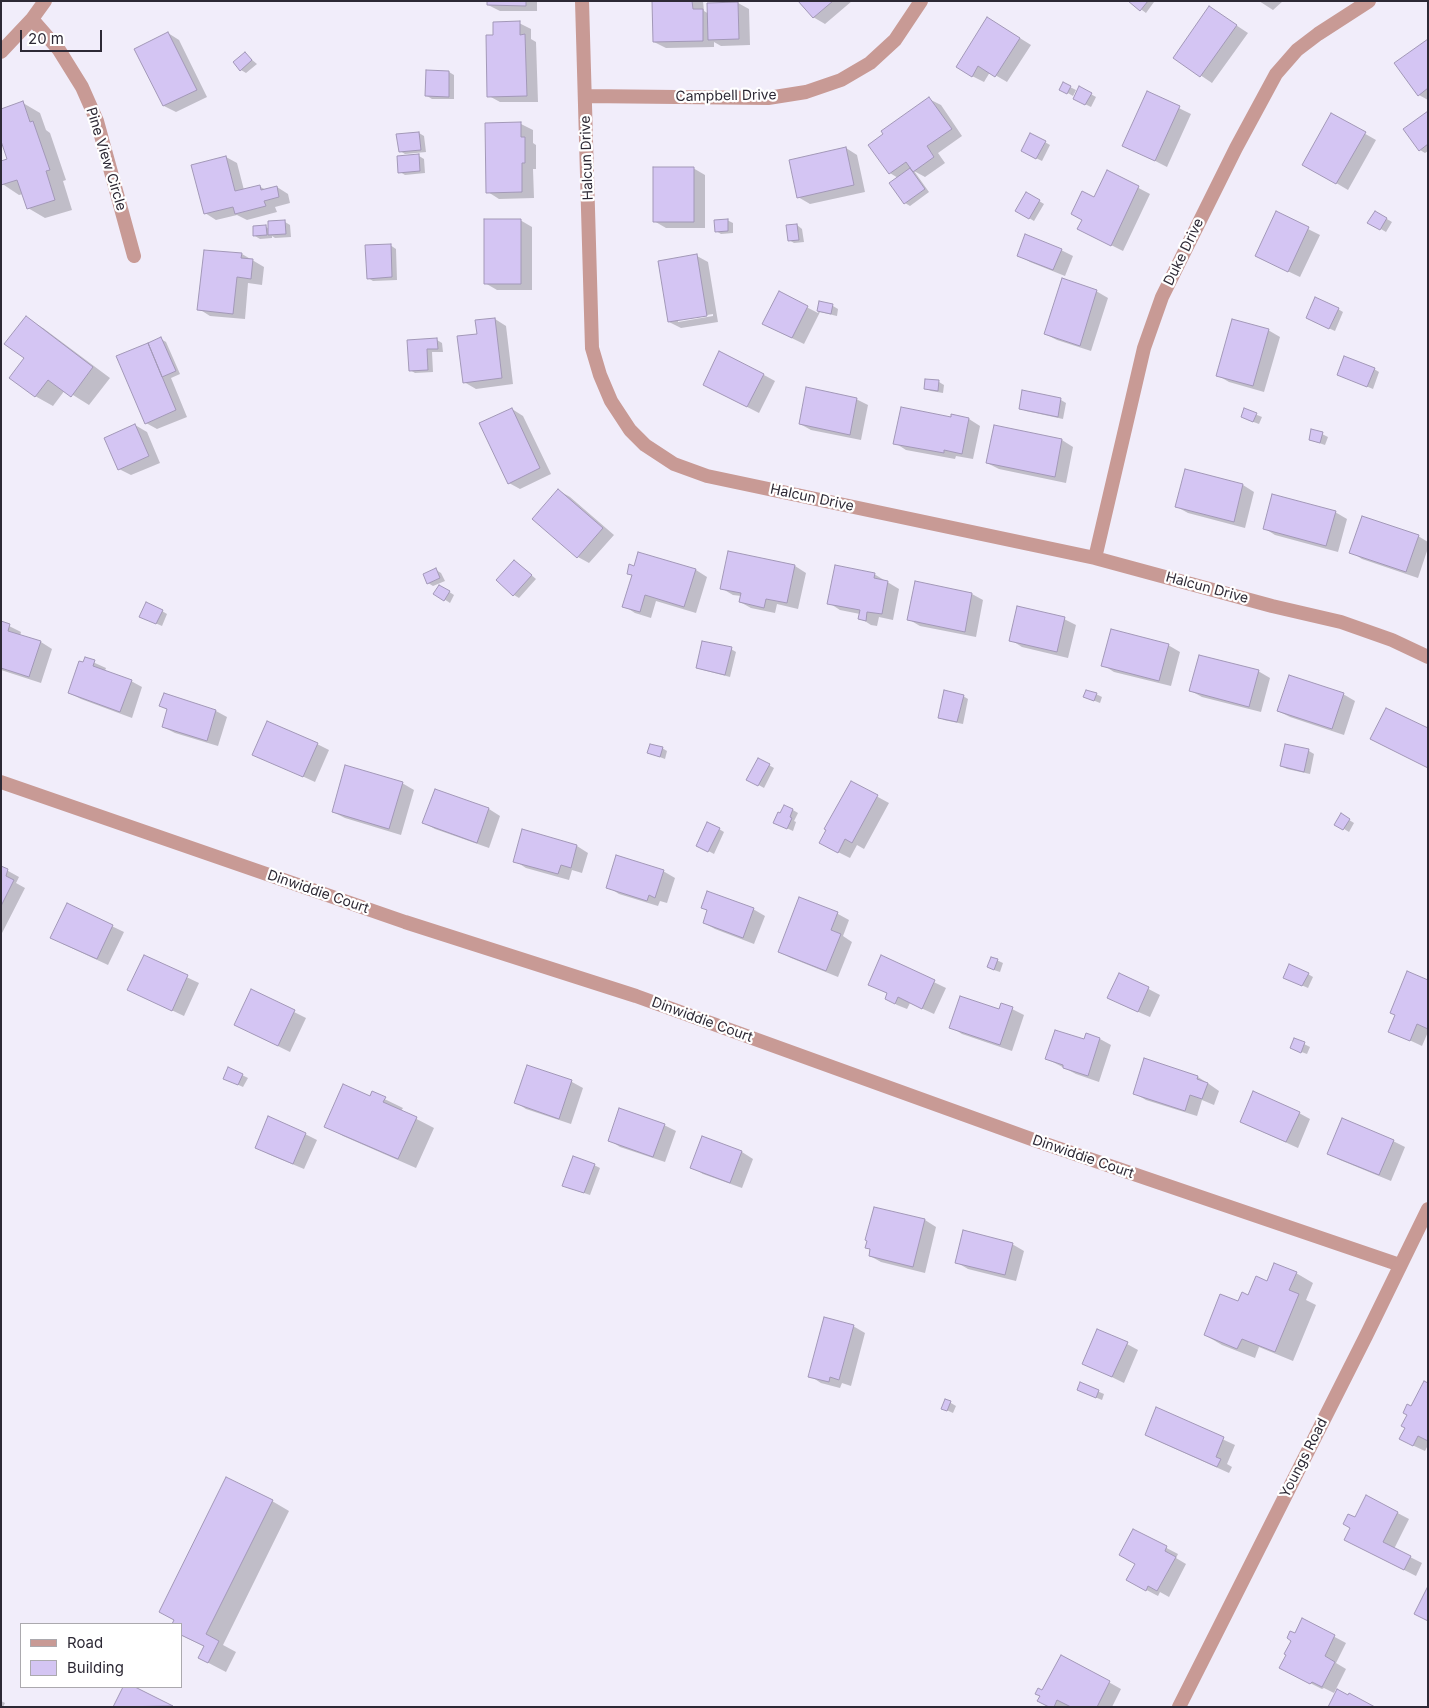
<!DOCTYPE html>
<html>
<head>
<meta charset="utf-8">
<style>
	body { margin:0 }
	#map { position:relative; width:1429px; height:1708px; overflow:hidden; background:#f1edfa; font-family:Inter,sans-serif }
	canvas { display:block }
	.frame { position:absolute; inset:0; border:2px solid #2d2935; pointer-events:none }
	.legend { position:absolute; left:20px; top:1623px; width:162px; height:65px; box-sizing:border-box; background:#fff; border:1px solid #aba9ae; margin:0; padding:6px 9px; list-style:none; font-size:15px; color:#2d2935 }
	.legend li { display:flex; align-items:center; gap:10px; height:25px }
	.legend b { width:25px; border:1px solid #aba9ae }
	.scale { position:absolute; left:20px; top:30px; width:82px; height:22px; box-sizing:border-box; border:2px solid #2d2935; border-top:0; padding-left:6px; font-size:15px; line-height:18px; white-space:nowrap; color:#2d2935; -webkit-text-stroke:4px #fff; paint-order:stroke }
</style>
</head>
<body>
<div id="map">
<canvas width="1429" height="1708"></canvas>
<div class="frame"></div>
<ul class="legend">
<li><b style="height:6px;background:#c89a95"></b>Road</li>
<li><b style="height:14px;background:#d4c5f3"></b>Building</li>
</ul>
<div class="scale">20 m</div>
</div>
<script>
const context = document.querySelector('canvas').getContext('2d');
context.lineJoin = 'round';
function fillPath(path, color) { context.fillStyle = color; context.fill(path, 'evenodd'); }
const poly = rows => new Path2D(rows.map(r => 'M' + r).join(''));
function strokePath(path, color, width, dash) { context.strokeStyle = color; context.lineWidth = width; context.lineCap = dash ? 'butt' : 'round'; context.setLineDash(dash || []); context.stroke(path); }
function write(font, color, halo, rows, align = 'center') {
  context.font = font + ' Inter,sans-serif'; context.lineWidth = 4.5; context.setLineDash([]); context.textBaseline = 'middle'; context.strokeStyle = halo; context.fillStyle = color; for (const [text, x, y, turn = 0] of rows) {
    context.save(); context.translate(x, y); context.rotate((+turn || 0) * Math.PI / 180); context.textAlign = isNaN(turn) ? turn : align; if (halo) context.strokeText(text, 0, 0); context.fillText(text, 0, 0); context.restore();
  }
}
fillPath(poly([
	[488,1,537,1,537,11,500,11,488,5],
	[653,1,703,1,704,11,709,14,738,3,749,9,750,45,721,46,714,42,714,47,666,48,654,42],
	[800,1,852,1,825,24,813,17],
	[1130,1,1154,1,1154,2,1146,13],
	[1259,1,1283,1,1273,10],
	[1210,8,1248,33,1212,83,1175,58],
	[519,23,531,29,531,39,536,42,538,102,500,102,489,96,495,36],
	[999,25,1031,45,1007,82,990,72,984,82,972,76],
	[168,33,179,40,207,97,176,112,164,106,136,49],
	[1428,41,1428,100,1419,95],
	[245,54,257,64,246,73,241,70,235,63],
	[427,71,449,72,454,75,454,99,432,99,427,96],
	[1064,84,1076,90,1073,96,1061,89],
	[1080,88,1096,97,1091,107,1075,99],
	[1148,93,1191,114,1167,167,1124,145],
	[929,99,941,105,962,136,938,153,945,163,925,177,914,171,929,192,910,206,905,203,898,178,890,173],
	[23,103,40,113,46,130,50,133,66,180,63,181,72,210,45,218,28,208,23,194,19,195,1,183,9,160],
	[1428,113,1428,151,1425,153,1420,150],
	[1332,115,1376,140,1348,190,1304,164],
	[486,124,521,124,533,130,533,143,536,145,536,169,533,169,534,198,499,199,488,192],
	[419,133,424,136,426,152,405,154,400,151],
	[1031,134,1050,145,1042,161,1022,151],
	[846,148,857,155,865,192,810,204,798,197],
	[419,156,424,159,425,173,405,175,400,172],
	[226,157,237,163,244,190,259,186,266,190,277,187,288,194,290,203,275,207,277,212,247,220,237,215,216,220,205,213],
	[693,168,705,175,705,228,666,228,654,221],
	[1108,172,1150,194,1123,251,1079,229],
	[1026,193,1044,204,1034,221,1016,210],
	[1375,212,1392,222,1386,232,1369,222],
	[1276,213,1320,235,1300,277,1256,256],
	[520,220,532,227,532,290,497,290,485,283],
	[727,220,733,223,733,233,721,234,716,231],
	[285,222,290,225,291,237,275,238,272,236,272,238,260,239,255,236,266,227,269,229],
	[797,225,802,229,804,242,794,243,789,240],
	[390,245,396,249,397,280,373,281,368,278],
	[1061,250,1073,256,1065,276,1030,262,1018,255],
	[242,254,264,267,262,285,248,283,245,319,210,316,199,309],
	[697,256,708,262,718,322,681,328,669,322],
	[713,314,713,316,678,322,678,320],
	[1096,291,1108,298,1091,351,1057,340,1045,334],
	[779,293,818,313,820,303,833,306,838,309,837,316,820,312,804,344,775,330],
	[1338,309,1343,312,1335,331,1313,321],
	[26,318,43,328,110,378,89,405,65,390,53,406,35,396,25,358],
	[495,319,506,326,513,384,476,389,464,382,478,335],
	[1268,330,1280,337,1264,392,1229,382,1217,375],
	[161,339,166,342,180,374,171,378,187,417,157,429,146,423],
	[437,340,442,343,443,352,432,352,433,372,415,373,410,370,409,341],
	[1374,369,1379,372,1373,389,1344,377],
	[764,375,775,381,759,413,716,391],
	[926,380,939,382,944,385,943,393,931,391,925,388],
	[1023,392,1061,400,1066,403,1063,419,1026,411,1020,408],
	[856,399,868,405,861,440,811,430,800,424],
	[512,409,523,416,551,474,520,489,509,483],
	[1245,410,1262,417,1259,424,1248,420],
	[952,419,969,419,980,426,973,459,956,456,955,459,906,450,895,443],
	[135,425,147,432,160,463,131,475,119,469],
	[995,426,1062,440,1073,447,1066,483,999,469,987,463],
	[1322,434,1328,437,1325,445,1310,440],
	[1186,471,1243,485,1254,492,1245,528,1188,513,1177,507],
	[558,490,570,497,614,535,589,563,578,557],
	[1335,512,1347,519,1338,552,1275,535,1264,528],
	[1418,536,1428,542,1428,548,1418,578,1362,559,1351,552],
	[639,553,696,570,707,577,696,613,656,601,651,618,635,613,624,606,633,576,628,573,635,568],
	[729,553,795,566,806,573,798,609,777,604,775,613,751,608,740,602,741,596,733,595,721,588],
	[515,561,536,579,519,598,514,595],
	[436,570,441,573,445,581,433,586,428,583],
	[874,574,899,589,893,620,879,617,877,626,871,625,860,618,860,614,840,610,829,603],
	[440,586,454,595,450,603,435,593],
	[972,594,983,600,976,637,920,626,908,619],
	[162,611,167,614,162,626,146,619],
	[1064,619,1076,625,1068,658,1022,647,1011,640],
	[1,622,21,632,20,636,41,642,52,649,41,683,1,670],
	[1168,645,1180,652,1171,686,1114,672,1103,665],
	[731,649,736,652,730,677,703,670,698,667],
	[86,659,106,668,105,671,131,681,142,687,132,718,81,699,69,693],
	[1258,671,1270,678,1261,712,1202,697,1191,691],
	[164,694,216,711,227,717,218,746,175,733,163,727,168,710,161,706],
	[1096,694,1102,697,1100,703,1090,699],
	[1343,694,1355,701,1344,735,1290,717,1278,711],
	[963,696,968,699,963,724,944,720,939,717],
	[317,744,329,750,315,782,254,754],
	[1286,745,1309,751,1314,754,1310,774,1287,769,1281,766],
	[662,748,667,751,665,759,649,753],
	[758,759,774,768,764,788,748,779],
	[402,783,414,790,401,835,345,818,333,812],
	[852,783,889,803,864,849,857,845,850,858,832,849],
	[436,790,489,809,500,816,489,848,435,829,424,823],
	[793,810,798,813,794,821,796,822,793,831,780,825],
	[1341,815,1354,823,1349,832,1336,824],
	[719,829,724,832,714,854,701,847],
	[523,831,577,846,588,853,582,873,572,870,569,880,526,868,515,861],
	[1,867,19,877,16,883,25,888,1,935],
	[663,871,675,878,667,903,660,901,658,906,619,894,608,887],
	[800,899,838,914,849,920,843,936,852,942,838,977,791,958,779,952],
	[68,905,124,932,108,965,63,944],
	[753,909,765,916,754,944,715,929,704,923],
	[144,957,199,983,184,1016,129,990],
	[882,957,946,988,934,1014,910,1003,907,1009,897,1005,886,998,888,994,869,984],
	[992,958,1003,963,1000,972,994,970],
	[1120,974,1160,995,1150,1017,1120,1004],
	[1308,974,1313,977,1308,988,1290,980],
	[1428,981,1428,1032,1422,1046,1390,1031],
	[252,991,306,1018,290,1052,235,1025],
	[1002,1004,1024,1015,1012,1051,962,1034,951,1027,999,1011],
	[1100,1039,1111,1045,1099,1082,1076,1074,1047,1059,1085,1041],
	[1294,1039,1310,1047,1307,1054,1296,1050],
	[1145,1060,1198,1077,1209,1084,1219,1091,1214,1105,1202,1100,1197,1116,1146,1100,1134,1093],
	[528,1066,572,1082,583,1088,571,1124,526,1109,515,1102],
	[242,1075,248,1078,243,1087,230,1081],
	[372,1093,403,1108,401,1111,434,1128,416,1168,343,1136,326,1126,370,1098],
	[1299,1113,1310,1119,1298,1148,1241,1122],
	[664,1125,676,1131,665,1162,620,1147,609,1140],
	[305,1134,317,1140,304,1169,268,1154,256,1147],
	[703,1138,742,1152,753,1159,742,1188,703,1174,692,1167],
	[1393,1141,1405,1147,1391,1181,1340,1160,1329,1153],
	[594,1165,600,1168,590,1195,569,1188],
	[874,1208,925,1220,936,1227,925,1273,881,1262,870,1256,871,1250,867,1247],
	[1012,1244,1024,1251,1016,1281,968,1269,956,1262],
	[1296,1273,1313,1283,1306,1300,1316,1305,1293,1361,1259,1347,1255,1358,1222,1345,1205,1335,1239,1303,1268,1282],
	[853,1326,865,1333,851,1386,842,1383,840,1388,821,1383,810,1376],
	[1127,1344,1138,1350,1124,1383,1083,1363],
	[1081,1384,1104,1394,1102,1400,1083,1392],
	[1428,1384,1428,1445,1425,1451,1412,1445,1406,1428,1412,1407],
	[946,1400,956,1406,953,1413,942,1408],
	[1157,1409,1235,1445,1227,1464,1232,1467,1229,1473,1158,1441],
	[1367,1497,1409,1519,1394,1549,1422,1563,1416,1576,1357,1546,1356,1519],
	[272,1501,289,1511,223,1645,236,1652,226,1672,199,1658,205,1647,181,1635,181,1624,173,1624],
	[1134,1531,1178,1554,1176,1558,1186,1564,1169,1597,1160,1592,1158,1596,1139,1586],
	[1303,1620,1346,1643,1336,1663,1346,1669,1334,1693,1324,1688,1322,1689,1292,1674,1295,1634],
	[1062,1656,1121,1689,1112,1707,1069,1705,1068,1707,1050,1707,1043,1692],
	[124,1687,132,1687,172,1707,114,1707],
	[1,1701,5,1703,3,1707,1,1707]
]), '#0003');
const building = poly([
	[487,1,526,1,526,6,487,5,487,1],
	[652,1,692,1,693,9,703,9,703,41,653,42,652,1],
	[798,1,833,1,813,18,798,1],
	[1128,1,1148,1,1140,11,1128,1],
	[738,2,739,39,708,40,707,3,738,2],
	[1209,6,1237,25,1200,77,1173,58,1209,6],
	[987,17,1020,38,995,77,978,66,972,77,956,67,987,17],
	[520,21,520,35,525,34,527,96,487,97,486,35,493,35,493,22,520,21],
	[168,32,197,90,163,106,134,49,168,32],
	[1428,39,1428,88,1418,96,1394,63,1428,39],
	[245,52,252,60,240,71,233,62,245,52],
	[426,70,449,71,449,97,425,96,426,70],
	[1063,82,1071,86,1067,94,1059,90,1063,82],
	[1079,86,1092,93,1085,105,1073,99,1079,86],
	[1147,91,1180,106,1155,161,1122,146,1147,91],
	[929,97,952,129,927,146,934,157,913,172,906,162,889,174,868,145,883,134,881,131,929,97],
	[23,101,30,122,33,121,50,170,46,171,55,200,27,209,17,180,1,185,1,161,7,159,1,141,1,109,23,101],
	[1428,111,1428,144,1419,151,1403,129,1428,111],
	[1331,113,1366,132,1336,184,1302,165,1331,113],
	[521,122,521,137,525,137,525,163,522,163,522,192,486,193,485,123,521,122],
	[419,132,421,150,399,152,396,134,419,132],
	[1030,133,1046,141,1036,159,1021,151,1030,133],
	[846,147,854,185,797,198,789,160,846,147],
	[419,154,420,171,398,173,397,156,419,154],
	[226,156,235,191,260,185,261,190,277,186,279,197,264,201,266,206,235,214,233,207,204,214,191,165,226,156],
	[653,167,694,167,694,222,653,222,653,167],
	[910,168,925,189,904,204,889,183,910,168],
	[1107,170,1139,186,1111,246,1077,229,1082,220,1071,214,1082,191,1094,197,1107,170],
	[1026,192,1040,200,1029,219,1015,211,1026,192],
	[1276,211,1309,227,1288,272,1255,256,1276,211],
	[1375,211,1387,218,1380,230,1367,223,1375,211],
	[484,219,521,219,521,284,484,284,484,219],
	[728,219,728,231,715,232,714,220,728,219],
	[285,220,286,234,268,235,268,221,285,220],
	[797,224,799,240,788,241,786,225,797,224],
	[266,225,267,235,253,236,253,226,266,225],
	[1025,234,1062,249,1053,270,1017,256,1025,234],
	[391,244,392,277,367,279,365,245,391,244],
	[204,250,242,253,241,258,253,259,251,279,237,277,233,314,197,310,204,250],
	[697,254,707,316,668,322,658,261,697,254],
	[1062,278,1097,290,1080,346,1044,334,1062,278],
	[779,291,808,306,792,338,762,324,779,291],
	[1315,297,1339,308,1329,329,1306,318,1315,297],
	[819,301,833,304,831,314,817,311,819,301],
	[26,316,93,367,71,397,48,380,35,397,9,378,24,358,4,344,26,316],
	[495,318,502,378,463,383,457,336,477,334,475,320,495,318],
	[1232,319,1269,329,1253,386,1216,376,1232,319],
	[161,337,176,371,162,377,148,343,161,337],
	[437,338,438,349,427,349,428,370,409,371,407,340,437,338],
	[148,343,176,410,145,424,116,356,148,343],
	[719,351,764,374,747,407,703,385,719,351],
	[1344,356,1375,368,1367,387,1337,375,1344,356],
	[925,379,939,380,938,391,924,389,925,379],
	[806,387,857,398,850,435,799,424,806,387],
	[1022,390,1061,398,1058,417,1019,409,1022,390],
	[901,407,951,417,951,414,969,418,962,454,944,450,944,453,893,444,901,407],
	[512,408,540,468,508,484,479,423,512,408],
	[1244,408,1257,413,1253,422,1241,417,1244,408],
	[135,424,149,456,118,470,104,438,135,424],
	[994,425,1062,439,1055,477,986,463,994,425],
	[1311,429,1323,432,1320,443,1309,440,1311,429],
	[1185,469,1243,484,1234,522,1175,507,1185,469],
	[558,489,603,528,577,558,532,519,558,489],
	[1272,494,1336,511,1326,546,1263,529,1272,494],
	[1362,516,1419,535,1406,572,1349,553,1362,516],
	[728,551,795,565,787,603,766,599,764,608,739,602,741,593,720,589,728,551],
	[638,552,696,569,684,607,645,595,640,612,622,607,632,575,627,574,629,564,634,566,638,552],
	[514,560,532,575,513,596,496,580,514,560],
	[835,565,875,573,874,578,888,581,882,614,867,612,866,621,858,619,860,610,827,604,835,565],
	[436,568,440,578,427,584,423,574,436,568],
	[915,581,972,593,965,632,907,620,915,581],
	[439,585,450,591,444,601,433,594,439,585],
	[146,602,163,610,156,624,139,617,146,602],
	[1017,606,1065,617,1057,652,1009,641,1017,606],
	[1,621,10,624,8,631,41,641,29,677,1,668,1,621],
	[1111,629,1169,644,1159,681,1101,666,1111,629],
	[702,641,732,647,725,675,696,668,702,641],
	[1199,655,1259,670,1249,707,1189,691,1199,655],
	[85,657,95,660,93,666,132,680,120,712,68,693,79,661,83,662,85,657],
	[1289,675,1344,693,1332,729,1277,711,1289,675],
	[944,690,964,695,957,722,938,718,944,690],
	[1086,690,1097,693,1094,701,1083,697,1086,690],
	[164,693,216,710,207,741,162,727,167,709,159,706,164,693],
	[1386,708,1428,728,1428,768,1370,739,1386,708],
	[267,721,318,743,303,777,252,755,267,721],
	[650,744,663,747,660,757,647,753,650,744],
	[1285,744,1309,749,1304,772,1280,766,1285,744],
	[758,758,770,764,758,786,746,780,758,758],
	[345,765,403,782,389,829,332,812,345,765],
	[851,781,878,795,852,843,845,839,838,853,819,843,826,830,824,829,851,781],
	[435,789,489,808,477,843,422,823,435,789],
	[784,805,793,809,790,817,792,818,787,829,773,823,778,812,780,813,784,805],
	[1341,813,1350,819,1343,830,1334,825,1341,813],
	[707,822,720,828,708,852,696,846,707,822],
	[522,829,577,845,571,868,561,865,558,874,513,862,522,829],
	[616,855,664,870,655,898,649,895,647,901,606,888,616,855],
	[1,866,8,869,6,876,14,880,1,906,1,866],
	[707,891,754,908,743,938,703,923,707,910,701,908,707,891],
	[799,897,838,912,831,930,841,934,826,971,778,952,799,897],
	[67,903,113,925,97,959,50,938,67,903],
	[144,955,188,975,172,1011,127,990,144,955],
	[881,955,935,980,922,1009,898,997,895,1004,885,999,887,993,868,985,881,955],
	[991,957,998,959,994,970,987,967,991,957],
	[1289,964,1309,973,1302,986,1283,978,1289,964],
	[1407,971,1428,980,1428,1029,1417,1024,1410,1041,1388,1032,1395,1015,1390,1013,1407,971],
	[1119,973,1149,987,1138,1012,1107,998,1119,973],
	[251,989,295,1010,278,1046,234,1025,251,989],
	[960,996,999,1009,1001,1003,1013,1007,1000,1045,949,1028,960,996],
	[1055,1030,1084,1039,1086,1033,1100,1038,1088,1076,1063,1068,1063,1065,1045,1059,1055,1030],
	[1294,1038,1305,1042,1301,1053,1290,1048,1294,1038],
	[1144,1058,1198,1076,1197,1079,1208,1083,1202,1099,1190,1095,1185,1111,1133,1094,1144,1058],
	[527,1065,572,1080,559,1119,514,1103,527,1065],
	[228,1067,243,1074,238,1085,223,1079,228,1067],
	[343,1084,370,1096,372,1091,386,1097,383,1102,417,1117,398,1159,324,1127,343,1084],
	[1253,1091,1300,1112,1286,1142,1240,1122,1253,1091],
	[619,1108,665,1124,653,1157,608,1141,619,1108],
	[268,1116,306,1133,293,1164,255,1148,268,1116],
	[1342,1118,1394,1140,1379,1175,1327,1154,1342,1118],
	[702,1136,742,1151,730,1183,690,1168,702,1136],
	[573,1156,595,1164,584,1193,562,1186,573,1156],
	[874,1207,925,1219,913,1267,869,1256,870,1249,865,1248,867,1241,865,1240,874,1207],
	[963,1230,1013,1243,1005,1275,955,1263,963,1230],
	[1274,1263,1297,1272,1289,1290,1299,1294,1275,1352,1242,1339,1237,1349,1204,1335,1220,1294,1238,1301,1242,1292,1248,1295,1256,1276,1267,1281,1274,1263],
	[824,1317,854,1325,839,1380,830,1377,829,1382,808,1377,824,1317],
	[1097,1329,1128,1342,1112,1377,1082,1364,1097,1329],
	[1424,1381,1428,1383,1428,1441,1418,1436,1413,1446,1399,1439,1405,1428,1401,1426,1407,1415,1403,1413,1407,1404,1411,1406,1424,1381],
	[1080,1382,1099,1390,1096,1398,1077,1390,1080,1382],
	[945,1399,951,1401,947,1411,941,1409,945,1399],
	[1156,1407,1224,1437,1216,1457,1221,1459,1217,1467,1145,1435,1156,1407],
	[226,1477,273,1500,206,1634,219,1641,208,1663,198,1658,204,1646,181,1635,181,1624,172,1624,174,1620,159,1612,226,1477],
	[1366,1495,1398,1512,1383,1542,1411,1556,1404,1570,1344,1540,1350,1528,1343,1524,1348,1514,1355,1517,1366,1495],
	[1133,1529,1167,1546,1165,1551,1176,1557,1157,1591,1148,1586,1146,1591,1126,1580,1135,1564,1119,1555,1133,1529],
	[1428,1586,1428,1621,1414,1614,1428,1586],
	[1302,1618,1335,1635,1325,1656,1335,1662,1322,1687,1312,1682,1310,1684,1279,1668,1286,1655,1284,1654,1291,1641,1287,1638,1290,1631,1295,1633,1302,1618],
	[1061,1655,1110,1681,1097,1707,1071,1707,1057,1700,1054,1707,1049,1707,1037,1701,1040,1696,1035,1694,1038,1688,1042,1690,1061,1655],
	[123,1687,135,1687,173,1706,113,1707,123,1687],
	[1337,1689,1348,1695,1349,1693,1375,1707,1328,1707,1337,1689]
]);
fillPath(building, '#d4c5f3');
strokePath(building, '#a298b7', 1);
strokePath(poly([
	[582,1,592,348,600,375,611,401,630,430,645,445,674,464,707,476,1095,558,1272,606,1341,622,1392,640,1428,657],
	[32,19,59,50,82,87,97,121,134,256],
	[1,52,32,19,45,1],
	[585,96,768,98,806,92,841,80,870,63,895,40,921,1],
	[1095,558,1144,348,1162,297,1236,148,1276,74,1297,50,1318,34,1369,1],
	[1,782,405,922,636,996,1034,1140,1400,1265]
]), '#c89a95', 14);
strokePath(poly([
	[1179,1707,1366,1336,1428,1209]
]), '#c89a95', 14);
write('14px', '#2d2935', '#fff', [
	["Campbell Drive",726,96,-1],
	["Halcun Drive",587,158,-92],
	["Pine View Circle",106,159,73],
	["Duke Drive",1184,252,-64],
	["Halcun Drive",812,498,12],
	["Halcun Drive",1207,588,15],
	["Dinwiddie Court",318,892,19],
	["Dinwiddie Court",702,1020,20],
	["Dinwiddie Court",1083,1157,19],
	["Youngs Road",1304,1458,-63]
]);
</script>
</body>
</html>
